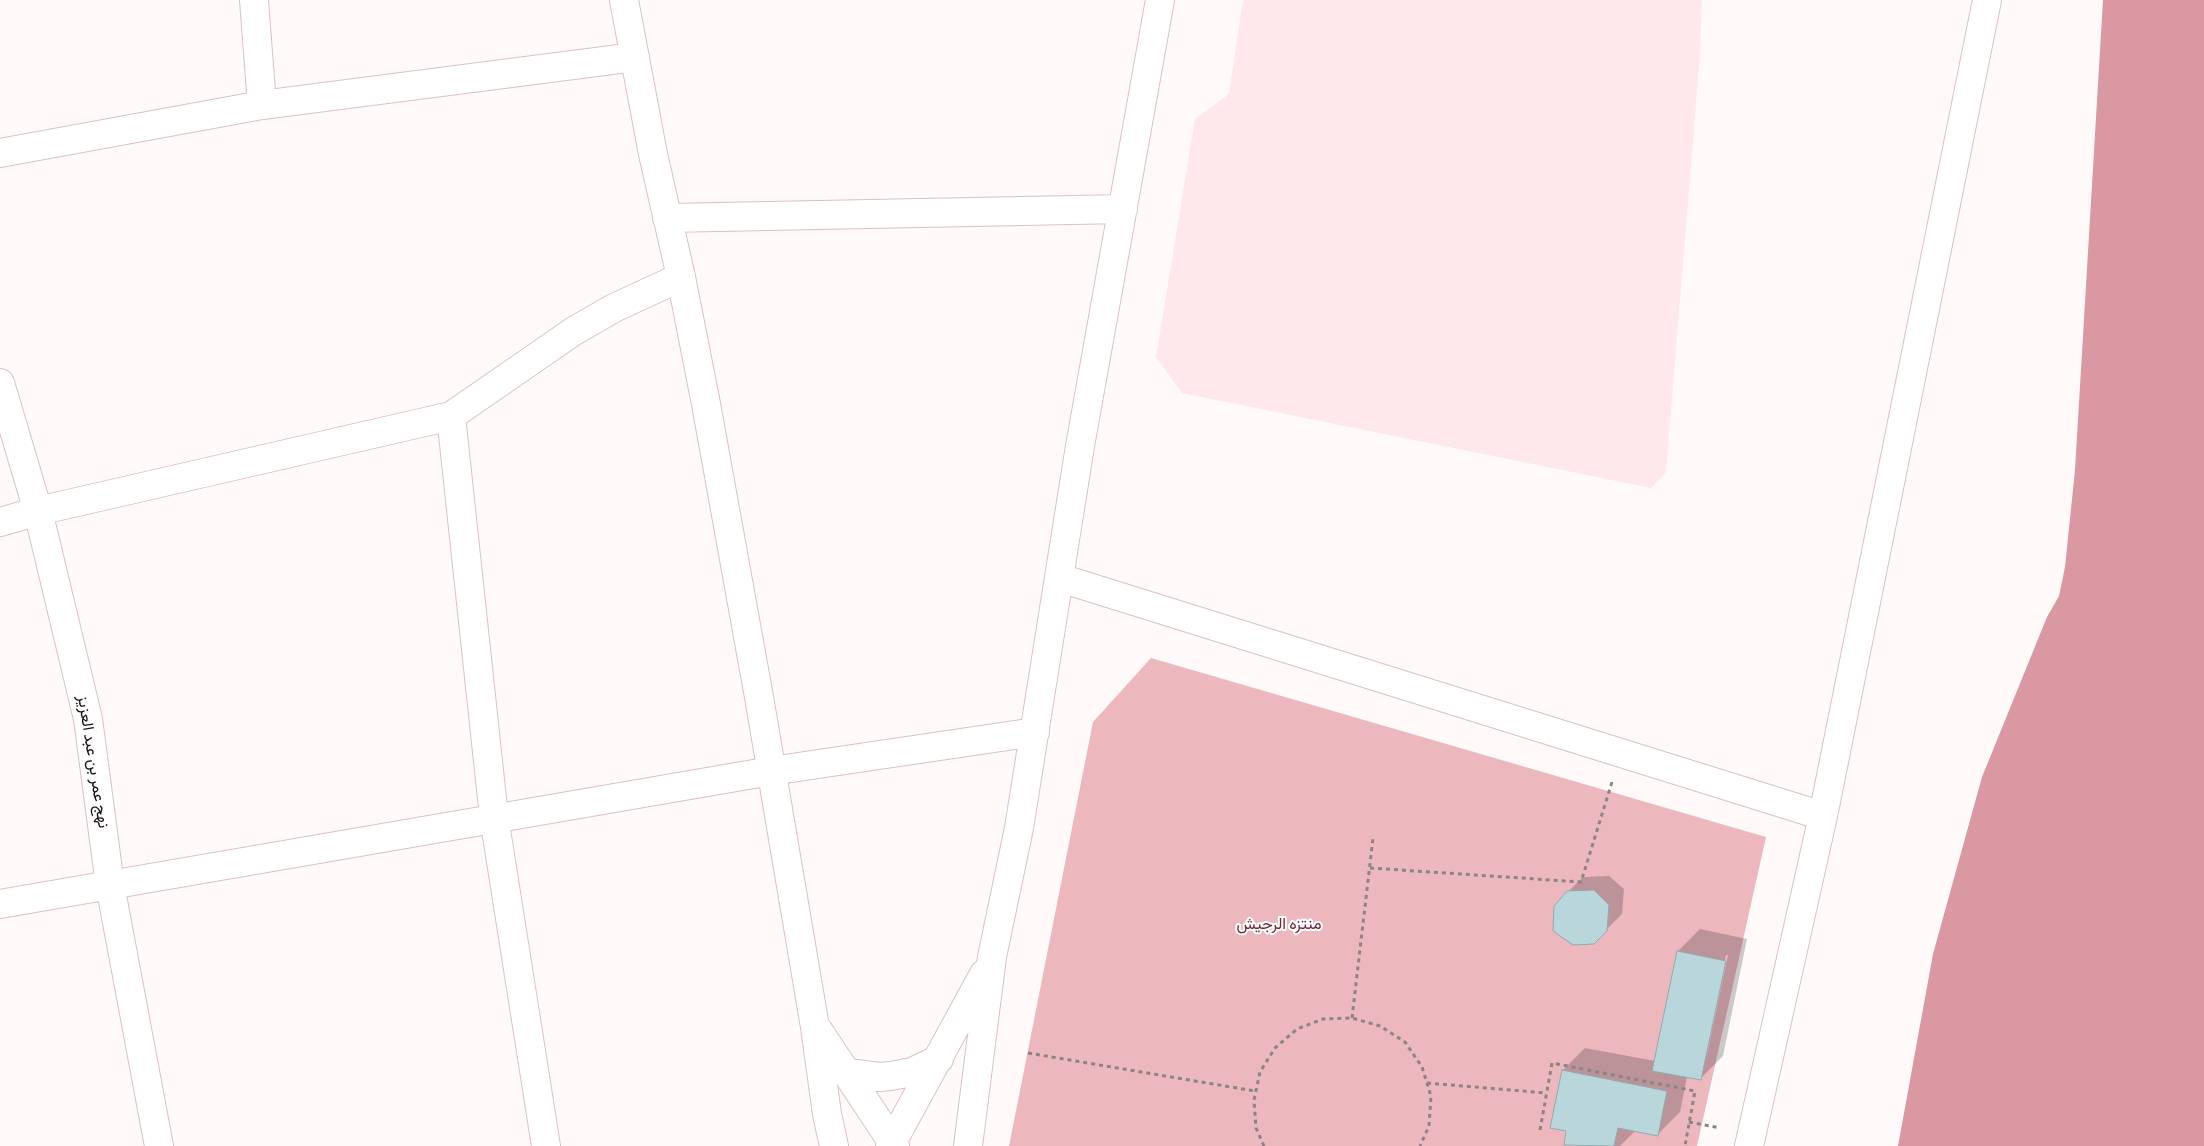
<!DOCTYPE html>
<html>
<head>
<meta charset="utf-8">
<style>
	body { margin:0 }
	canvas { display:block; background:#fff9fa }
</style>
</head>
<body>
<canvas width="2204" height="1146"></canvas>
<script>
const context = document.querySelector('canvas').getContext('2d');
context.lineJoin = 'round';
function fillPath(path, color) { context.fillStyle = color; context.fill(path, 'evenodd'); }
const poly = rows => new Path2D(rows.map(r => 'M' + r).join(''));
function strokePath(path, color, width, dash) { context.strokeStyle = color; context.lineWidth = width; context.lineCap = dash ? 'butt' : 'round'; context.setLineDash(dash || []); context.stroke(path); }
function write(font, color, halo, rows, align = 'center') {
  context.font = font + ' "Source Sans 3",Vazirmatn,sans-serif'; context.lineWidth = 4; context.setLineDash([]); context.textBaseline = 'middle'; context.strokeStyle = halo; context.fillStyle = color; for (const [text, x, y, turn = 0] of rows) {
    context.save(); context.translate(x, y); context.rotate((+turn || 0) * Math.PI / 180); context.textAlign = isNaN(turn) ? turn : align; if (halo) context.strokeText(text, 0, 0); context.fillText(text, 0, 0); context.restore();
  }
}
fillPath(poly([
	[1243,0,1702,0,1700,55,1666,472,1651,488,1182,393,1156,357,1195,119,1229,94]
]), '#fee8eb');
fillPath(poly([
	[1151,658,1766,837,1697,1146,1009,1146,1093,722]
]), '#ecb8be');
fillPath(poly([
	[2103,0,2204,0,2204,1146,1898,1146,1933,954,1982,777,2047,617,2059,596,2065,567,2075,470]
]), '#da98a2');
fillPath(poly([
	[1609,876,1624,889,1622,914,1593,943,1568,892,1583,877],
	[1700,929,1747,939,1723,1056,1700,1079,1687,1077,1680,1112,1658,1134,1635,1131,1620,1146,1565,1144,1568,1130,1563,1070,1585,1048,1655,1061,1678,951],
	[1726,955,1728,955,1707,1055,1705,1055]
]), '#0003');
const building = poly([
	[1594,890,1609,905,1607,931,1594,944,1573,945,1553,931,1554,906,1567,891,1594,890],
	[1677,951,1726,961,1701,1080,1652,1071,1677,951],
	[1562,1070,1667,1091,1658,1136,1618,1128,1614,1146,1564,1145,1566,1131,1550,1128,1562,1070]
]);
fillPath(building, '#b9d6da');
strokePath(building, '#8fabaf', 1);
const minor = poly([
	[254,0,262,105],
	[624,0,653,154,681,277,706,404,759,697,815,1027,827,1114,834,1146],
	[0,153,262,105,635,57],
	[667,218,1123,209],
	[0,383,38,511,88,719,110,885,159,1146],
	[451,416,574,331,614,308,681,277],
	[0,522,38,511,451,416,494,817,546,1146],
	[1060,578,1823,816],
	[0,904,771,771,1035,732],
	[818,1030,895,1146],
	[848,1073,879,1077,891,1076,912,1072,939,1059],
	[890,1146,984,974],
	[968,1146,992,957,1019,828,1080,446,1160,0],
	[1749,1146,1823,816,1987,0]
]);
strokePath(minor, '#dbc0c3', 30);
strokePath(poly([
	[1370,868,1581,882,1612,782],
	[1352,1018,1373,838],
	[1028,1053,1255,1091],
	[1427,1083,1546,1093],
	[1689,1122,1720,1128],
	[1540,1130,1552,1063,1695,1091,1685,1146],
	[1264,1146,1256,1128,1254,1100,1260,1072,1275,1048,1297,1029,1323,1019,1352,1018,1380,1026,1405,1042,1422,1067,1431,1096,1429,1126,1420,1146]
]), '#8b8485', 3, [4, 4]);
strokePath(minor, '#fff', 28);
write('16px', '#1a1112', '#fff', [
	["نهج عمر بن عبد العزيز",92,762,81]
]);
write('16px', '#722437', '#fff', [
	["منتزه الرجيش",1279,925]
]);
</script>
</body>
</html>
